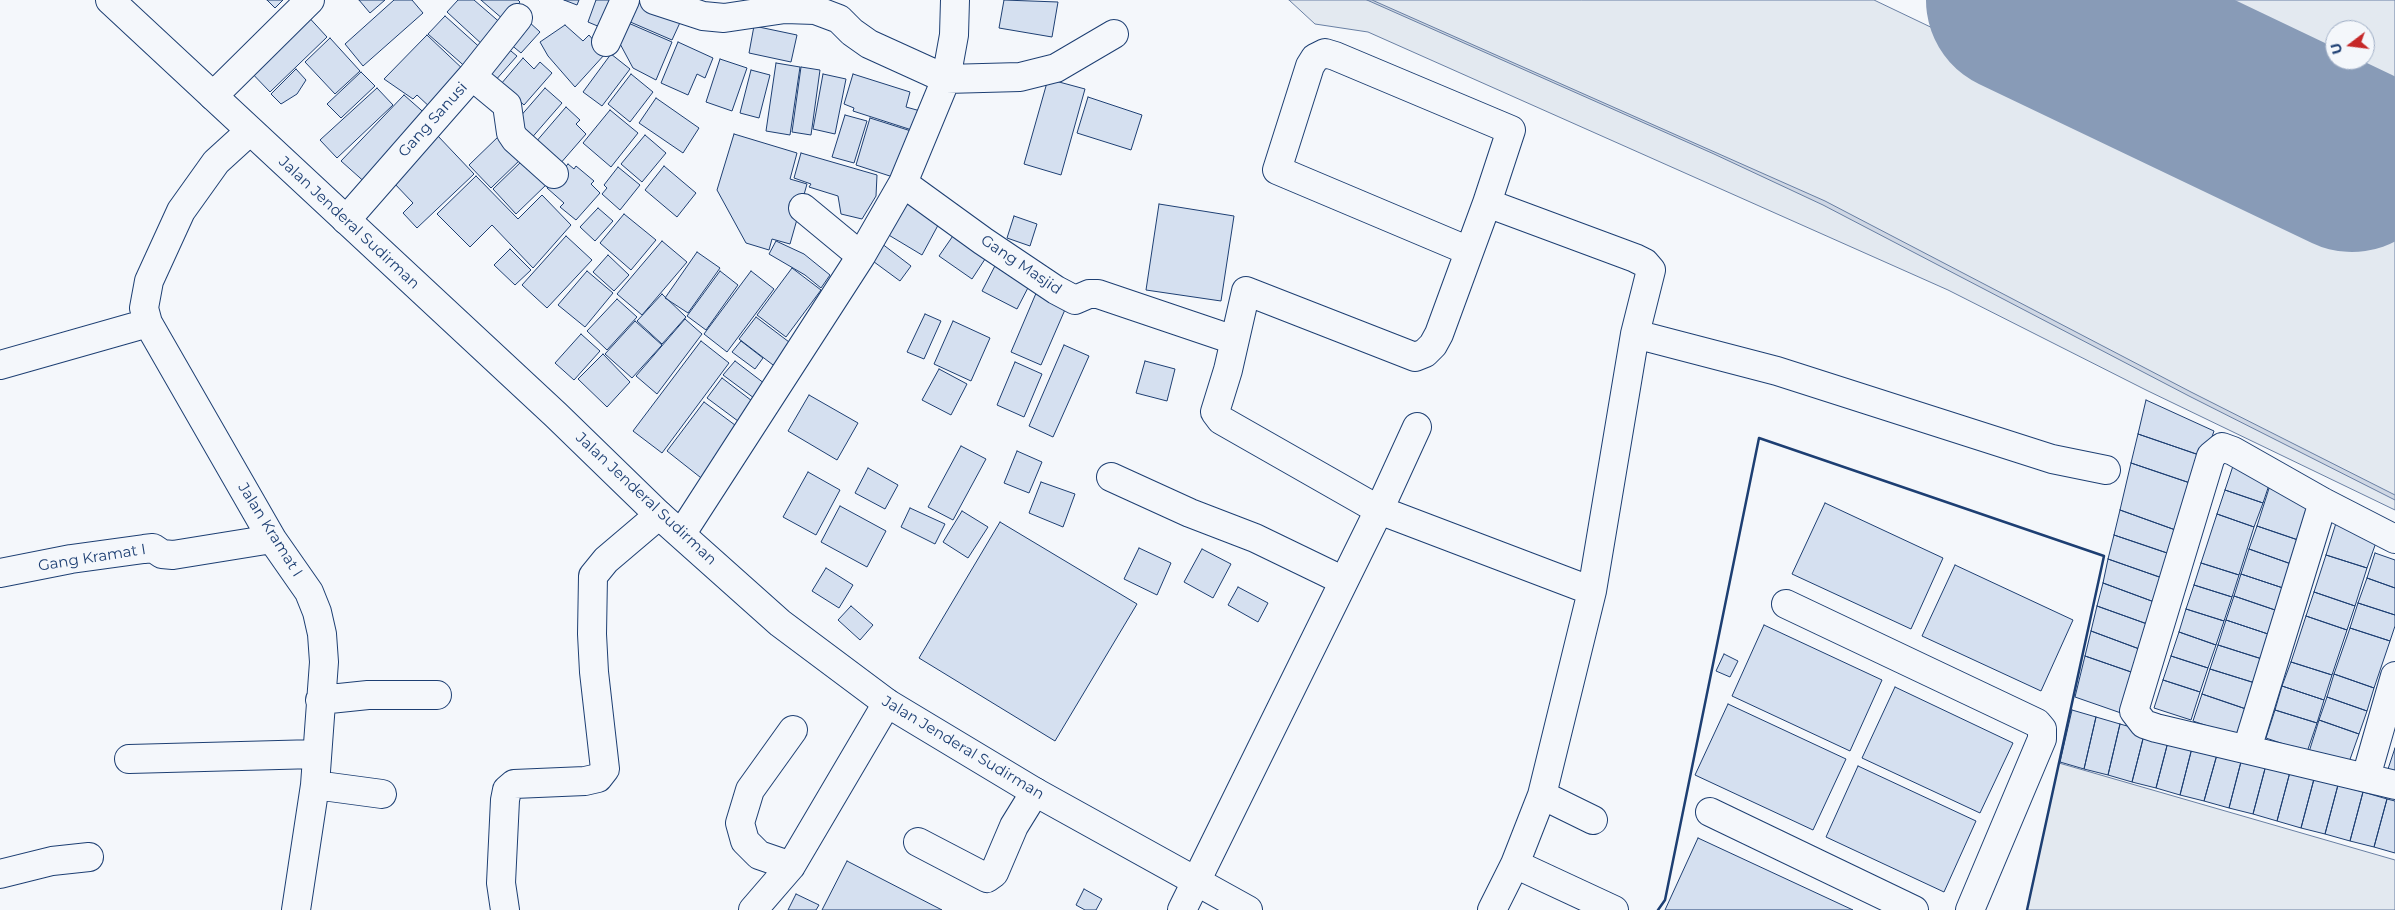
<!DOCTYPE html>
<html>
<head>
<meta charset="utf-8">
<style>
	body { margin:0 }
	#map { position:relative; width:2395px; height:910px; overflow:hidden; background:#f4f7fb; font-family:Montserrat,sans-serif }
	canvas { display:block }
	.north { position:absolute; left:2325px; top:20px; width:50px; height:50px; box-sizing:border-box; background:#f4f7fb; border:1px solid #9eadc5; border-radius:50%; rotate:255deg; font-size:14px; font-weight:700; line-height:20px; text-align:center; color:#1d3f73 }
	.north::after { content:''; display:block; margin:auto; width:18px; height:22px; background:#c62828; clip-path:polygon(50% 0,100% 100%,50% 72%,0 100%) }
</style>
</head>
<body>
<div id="map">
<canvas width="2395" height="910"></canvas>
<div class="north">U</div>
</div>
<script>
const context = document.querySelector('canvas').getContext('2d');
context.lineJoin = 'round';
function fillPath(path, color) { context.fillStyle = color; context.fill(path, 'evenodd'); }
const poly = rows => new Path2D(rows.map(r => 'M' + r).join(''));
function strokePath(path, color, width, dash) { context.strokeStyle = color; context.lineWidth = width; context.lineCap = dash ? 'butt' : 'round'; context.setLineDash(dash || []); context.stroke(path); }
function write(font, color, halo, rows, align = 'center') {
  context.font = font + ' Montserrat,sans-serif'; context.lineWidth = 4; context.setLineDash([]); context.textBaseline = 'middle'; context.strokeStyle = halo; context.fillStyle = color; for (const [text, x, y, turn = 0] of rows) {
    context.save(); context.translate(x, y); context.rotate((+turn || 0) * Math.PI / 180); context.textAlign = isNaN(turn) ? turn : align; if (halo) context.strokeText(text, 0, 0); context.fillText(text, 0, 0); context.restore();
  }
}
const green = poly([
	[1289,0,1874,0,2324,215,2379,103,2164,0,2191,0,2188,9,2194,12,2199,3,2193,0,2395,0,2395,510,2146,390,1948,290,1368,32,1315,24,1289,0],
	[2335,30,2365,30,2365,60,2335,60,2335,30],
	[2059,763,2395,860,2395,910,2027,910,2059,763]
]);
fillPath(green, '#e3e9f0');
strokePath(green, '#687fa3', 1);
const water = poly([
	[1367,0,1372,0,1825,201,2191,392,2395,495,2395,500,2189,396,1823,205,1714,154,1367,0]
]);
fillPath(water, '#cfd7e4');
strokePath(water, '#687fa3', 1);
strokePath(poly([
	[2019,0,2352,159]
]), '#889bb7', 186);
const building = poly([
	[267,0,283,0,275,8,267,0],
	[359,0,385,0,370,13,359,0],
	[394,0,412,0,423,13,363,66,345,44,394,0],
	[458,0,474,0,503,25,484,46,447,12,458,0],
	[481,0,518,0,520,2,504,20,481,0],
	[564,0,579,0,577,5,564,0],
	[596,0,619,0,607,30,588,22,596,0],
	[637,0,646,0,683,16,672,40,628,21,637,0],
	[1004,0,1058,2,1052,37,999,28,1004,0],
	[304,12,327,37,270,92,246,67,304,12],
	[445,16,485,52,469,70,428,34,445,16],
	[528,21,540,32,521,53,509,43,528,21],
	[626,22,672,42,656,80,633,68,618,40,626,22],
	[565,25,583,41,589,35,605,54,575,87,548,56,540,42,565,25],
	[754,26,797,35,791,62,749,53,754,26],
	[427,35,467,73,433,110,417,95,413,99,384,79,427,35],
	[330,38,360,71,335,94,305,62,330,38],
	[678,42,713,58,705,78,697,74,688,95,661,83,678,42],
	[506,47,517,56,494,82,483,73,506,47],
	[611,54,630,69,602,106,583,92,611,54],
	[523,58,534,69,540,62,552,73,524,105,501,84,523,58],
	[720,59,747,68,732,111,706,102,720,59],
	[776,63,800,67,790,135,766,131,776,63],
	[801,67,820,70,811,135,792,132,801,67],
	[296,69,306,80,297,94,281,104,271,94,296,69],
	[751,70,770,75,759,118,740,113,751,70],
	[361,72,375,86,341,118,327,104,361,72],
	[631,74,653,92,630,122,608,104,631,74],
	[823,74,846,79,835,134,813,129,823,74],
	[853,74,910,92,906,107,924,112,918,132,853,111,854,108,844,104,853,74],
	[1048,79,1085,89,1061,175,1024,164,1048,79],
	[377,88,393,105,337,158,320,140,377,88],
	[545,88,562,103,529,141,512,126,545,88],
	[404,95,429,117,368,185,341,161,404,95],
	[1088,97,1142,115,1131,150,1077,133,1088,97],
	[656,98,699,128,683,153,639,123,656,98],
	[566,107,580,120,576,124,586,134,559,165,535,143,566,107],
	[610,110,638,133,611,167,583,143,610,110],
	[845,115,867,121,854,163,832,157,845,115],
	[870,118,911,131,896,178,856,165,870,118],
	[734,134,797,153,790,179,807,184,790,244,772,239,769,250,746,243,717,190,734,134],
	[437,135,474,174,417,228,403,213,413,203,393,182,437,135],
	[500,135,523,157,491,188,469,165,500,135],
	[645,135,666,153,642,182,621,164,645,135],
	[801,153,877,175,876,196,862,219,841,214,838,196,809,187,811,184,794,178,801,153],
	[524,159,548,183,516,214,493,189,524,159],
	[568,164,574,169,576,166,594,181,591,184,600,193,576,220,560,207,564,203,547,188,568,164],
	[664,166,696,193,677,217,645,190,664,166],
	[618,167,640,185,620,210,602,194,607,188,604,185,618,167],
	[476,176,518,219,542,195,571,225,533,268,492,225,470,247,437,214,476,176],
	[908,196,943,216,922,255,887,234,908,196],
	[1159,204,1234,216,1221,301,1146,290,1159,204],
	[598,208,613,221,595,241,580,227,598,208],
	[624,214,656,240,631,270,600,243,624,214],
	[1014,216,1037,224,1030,246,1007,238,1014,216],
	[957,230,989,253,972,279,939,256,957,230],
	[566,236,592,260,547,308,522,285,566,236],
	[877,240,911,266,900,281,866,256,877,240],
	[662,241,687,262,642,315,617,294,662,241],
	[776,241,804,254,830,275,821,288,805,275,769,254,776,241],
	[510,249,531,270,515,285,494,265,510,249],
	[697,252,720,268,688,313,665,298,697,252],
	[608,255,629,275,614,291,593,272,608,255],
	[997,262,1032,280,1017,309,982,291,997,262],
	[792,268,821,290,786,337,757,315,792,268],
	[587,271,613,293,585,327,558,305,587,271],
	[720,271,738,285,706,330,687,316,720,271],
	[751,271,774,289,727,352,704,334,751,271],
	[1037,291,1067,305,1041,365,1011,352,1037,291],
	[662,294,686,317,662,344,637,321,662,294],
	[617,299,637,317,607,350,587,331,617,299],
	[925,314,941,321,924,359,907,352,925,314],
	[756,317,793,345,777,368,739,339,756,317],
	[685,319,702,334,657,394,636,376,685,319],
	[635,321,662,345,632,378,605,354,635,321],
	[953,321,990,338,971,381,934,364,953,321],
	[581,334,600,351,574,380,555,363,581,334],
	[701,341,729,363,662,453,633,431,701,341],
	[741,341,763,358,755,369,732,352,741,341],
	[1064,345,1089,356,1053,437,1029,426,1064,345],
	[603,354,630,382,607,407,578,379,603,354],
	[735,361,769,387,758,401,723,375,735,361],
	[1145,361,1175,369,1167,401,1136,393,1145,361],
	[1015,362,1042,374,1024,417,997,405,1015,362],
	[939,369,967,384,951,415,922,400,939,369],
	[722,378,756,404,742,424,707,398,722,378],
	[809,395,858,423,837,460,788,431,809,395],
	[2146,400,2214,431,2205,457,2138,434,2146,400],
	[704,402,743,431,705,481,667,451,704,402],
	[2138,434,2205,457,2196,485,2131,463,2138,434],
	[961,446,986,459,953,520,928,507,961,446],
	[1017,451,1042,462,1029,493,1004,483,1017,451],
	[2131,463,2196,485,2181,532,2120,510,2131,463],
	[2233,466,2271,479,2263,503,2225,490,2233,466],
	[868,468,898,485,885,509,855,493,868,468],
	[808,472,840,490,816,535,783,517,808,472],
	[2272,479,2315,501,2301,541,2257,526,2272,479],
	[1041,482,1075,494,1063,527,1029,513,1041,482],
	[2225,490,2263,503,2254,527,2217,514,2225,490],
	[1825,503,1943,558,1911,629,1792,574,1825,503],
	[840,506,886,531,867,567,821,542,840,506],
	[910,508,945,524,935,544,901,527,910,508],
	[2120,510,2181,532,2173,555,2114,535,2120,510],
	[962,511,988,527,968,558,943,542,962,511],
	[2217,514,2254,527,2239,575,2201,563,2217,514],
	[2337,520,2379,534,2367,568,2326,555,2337,520],
	[1000,522,1137,604,1055,741,919,658,1000,522],
	[2257,526,2301,541,2294,565,2249,549,2257,526],
	[2114,535,2173,555,2165,579,2108,559,2114,535],
	[1139,548,1171,563,1157,595,1124,579,1139,548],
	[1202,549,1231,564,1213,598,1184,582,1202,549],
	[2249,549,2294,565,2286,589,2241,574,2249,549],
	[2375,553,2395,560,2395,588,2367,578,2375,553],
	[2326,555,2367,568,2355,606,2314,592,2326,555],
	[2108,559,2165,579,2157,603,2103,583,2108,559],
	[2201,563,2239,575,2232,597,2194,585,2201,563],
	[1955,565,2073,620,2041,691,1922,636,1955,565],
	[826,568,853,585,839,608,812,591,826,568],
	[2241,574,2286,589,2278,611,2234,596,2241,574],
	[2367,578,2395,588,2395,615,2358,603,2367,578],
	[2103,583,2157,603,2150,625,2097,606,2103,583],
	[2194,585,2232,597,2224,621,2186,609,2194,585],
	[1238,587,1268,603,1258,622,1228,605,1238,587],
	[2314,592,2355,606,2347,630,2306,616,2314,592],
	[2234,596,2278,611,2271,635,2226,620,2234,596],
	[2358,603,2395,615,2395,626,2390,641,2350,628,2358,603],
	[851,606,873,625,860,640,838,620,851,606],
	[2097,606,2150,625,2142,650,2091,631,2097,606],
	[2186,609,2224,621,2216,645,2179,632,2186,609],
	[2306,616,2347,630,2332,675,2291,662,2306,616],
	[2226,620,2271,635,2262,659,2218,645,2226,620],
	[1764,625,1882,680,1850,751,1732,696,1764,625],
	[2350,628,2390,641,2374,688,2334,674,2350,628],
	[2091,631,2142,650,2134,673,2085,656,2091,631],
	[2179,632,2216,645,2208,668,2171,656,2179,632],
	[2218,645,2262,659,2255,683,2210,669,2218,645],
	[1724,654,1738,661,1730,677,1716,671,1724,654],
	[2085,656,2134,673,2121,713,2075,697,2085,656],
	[2171,656,2208,668,2200,692,2163,680,2171,656],
	[2291,662,2332,675,2324,700,2282,686,2291,662],
	[2210,669,2255,683,2246,709,2202,694,2210,669],
	[2334,674,2374,688,2367,711,2327,697,2334,674],
	[2163,680,2200,692,2191,720,2154,708,2163,680],
	[2282,686,2324,700,2317,723,2275,710,2282,686],
	[1895,687,2013,743,1980,813,1862,758,1895,687],
	[2202,694,2246,709,2237,736,2193,721,2202,694],
	[2327,697,2367,711,2359,734,2319,720,2327,697],
	[1728,704,1846,759,1813,830,1695,775,1728,704],
	[2072,710,2096,717,2084,769,2060,762,2072,710],
	[2275,710,2317,723,2307,752,2266,738,2275,710],
	[2096,717,2120,724,2108,775,2084,769,2096,717],
	[2319,720,2359,734,2348,765,2309,752,2319,720],
	[2120,724,2145,731,2132,782,2108,775,2120,724],
	[2145,731,2169,738,2156,788,2132,782,2145,731],
	[2169,738,2193,744,2180,795,2156,788,2169,738],
	[2193,744,2218,751,2204,801,2180,795,2193,744],
	[2395,748,2395,775,2387,772,2395,748],
	[2218,751,2242,758,2229,808,2204,801,2218,751],
	[2242,758,2266,765,2253,814,2229,808,2242,758],
	[2266,765,2290,772,2277,821,2253,814,2266,765],
	[1858,766,1976,821,1944,892,1826,837,1858,766],
	[2290,772,2314,779,2301,828,2277,821,2290,772],
	[2314,779,2338,785,2325,834,2301,828,2314,779],
	[2338,785,2363,792,2350,841,2325,834,2338,785],
	[2363,792,2387,799,2374,847,2350,841,2363,792],
	[2387,799,2395,801,2395,853,2374,847,2387,799],
	[1698,838,1853,910,1665,910,1698,838],
	[847,861,942,910,822,910,847,861],
	[1084,889,1102,899,1096,910,1085,910,1076,905,1084,889],
	[796,894,819,905,816,910,788,910,796,894]
]);
fillPath(building, '#d5e0f0');
strokePath(building, '#1d3f73', 1);
const minor = poly([
	[654,0,703,16,724,18,785,9,815,10,839,19,852,32,869,44,946,79,903,183,861,256,682,533],
	[955,0,954,35,946,79,1020,77,1056,68,1114,34],
	[606,42,625,0],
	[472,76,507,105,511,133,515,139,554,174],
	[213,96,310,0],
	[250,131,216,162,181,211,149,281,144,308,148,323,272,539,309,592,317,612,322,634,324,662,315,785,296,910],
	[903,183,983,241,1056,290,1075,300,1089,294,1098,294,1234,340],
	[1487,203,1439,334,1433,345,1425,353,1415,357,1246,291,1228,370,1215,412,1221,420,1379,510,1592,591],
	[803,208,861,256],
	[346,220,472,76,518,18],
	[1469,251,1277,170,1310,66,1315,58,1325,53,1335,56,1511,130,1487,203,1635,258,1645,263,1651,270,1635,334,1592,591,1542,795,1515,864,1492,910],
	[1635,334,1777,371,2052,459,2106,470],
	[0,365,148,323],
	[1111,477,1190,513,1255,538,1344,581],
	[2395,539,2323,502,2233,451,2222,447,2211,456,2134,711,2144,724,2156,728,2395,785],
	[0,573,71,559,144,549,153,548,162,554,173,555,272,539],
	[1786,604,2037,723,2042,729,2042,739,1970,910],
	[320,700,368,695,437,695],
	[2247,749,2323,502],
	[129,759,316,754],
	[2366,777,2395,676],
	[315,785,382,794],
	[1542,795,1593,820],
	[1710,812,1914,910],
	[918,842,987,878,994,873,1014,826,1035,792],
	[1515,864,1614,910],
	[791,866,759,855,745,841,740,823,750,790,793,730],
	[0,874,52,861,89,857],
	[505,910,501,883,505,800,507,790,514,784,585,781,598,778,605,769,594,672,592,634,593,576,606,560,659,515],
	[753,910,791,866,887,703],
	[1182,910,1379,510,1417,427]
]);
const highway = poly([
	[110,0,556,415,659,515,780,623,887,703,1035,792,1248,910]
]);
strokePath(minor, '#1d3f73', 30);
strokePath(highway, '#1d3f73', 30);
strokePath(minor, '#f4f7fb', 28);
strokePath(highway, '#f4f7fb', 28);
strokePath(poly([
	[1658,910,1665,900,1759,438,2104,556,2027,910]
]), '#1d3f73', 2.5);
write('15px', '#1d3f73', '#f4f7fb', [
	["Gang Sanusi",433,120,-48],
	["Jalan Jenderal Sudirman",349,223,43],
	["Gang Masjid",1021,265,34],
	["Jalan Jenderal Sudirman",646,499,43],
	["Jalan Kramat I",270,530,58],
	["Gang Kramat I",92,558,-9],
	["Jalan Jenderal Sudirman",963,748,31]
]);
</script>
</body>
</html>
